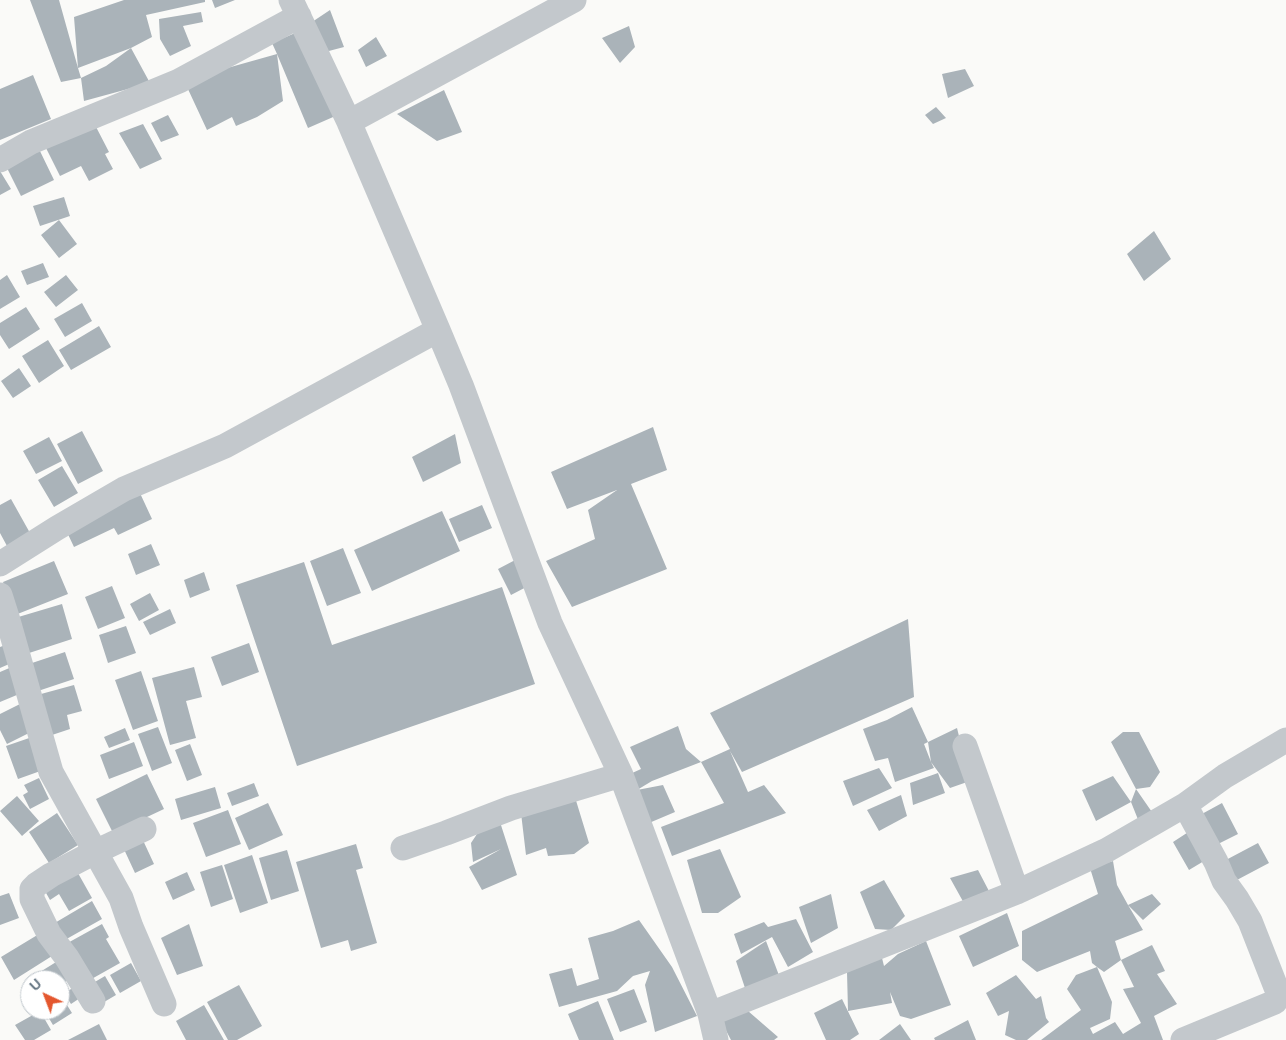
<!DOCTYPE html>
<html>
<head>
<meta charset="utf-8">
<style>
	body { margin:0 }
	#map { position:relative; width:1286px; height:1040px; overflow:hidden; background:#fafaf8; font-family:Arial,sans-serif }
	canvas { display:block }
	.north { position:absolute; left:20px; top:970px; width:50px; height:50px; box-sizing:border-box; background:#fff; border:1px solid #c1c8cd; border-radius:50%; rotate:317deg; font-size:14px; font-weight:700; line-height:20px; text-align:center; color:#657683 }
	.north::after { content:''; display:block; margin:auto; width:18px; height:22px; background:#e4572e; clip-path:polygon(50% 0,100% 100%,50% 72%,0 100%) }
</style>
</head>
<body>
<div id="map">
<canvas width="1286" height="1040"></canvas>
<div class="north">U</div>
</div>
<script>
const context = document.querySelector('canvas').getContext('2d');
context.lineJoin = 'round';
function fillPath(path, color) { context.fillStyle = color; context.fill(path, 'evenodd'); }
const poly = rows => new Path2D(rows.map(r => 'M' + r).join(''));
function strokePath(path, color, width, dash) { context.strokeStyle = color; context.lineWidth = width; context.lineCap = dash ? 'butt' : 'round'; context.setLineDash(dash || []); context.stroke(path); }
fillPath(poly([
	[30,0,59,0,78,68,74,17,124,0,205,0,205,2,146,15,152,37,131,48,150,83,84,101,81,78,106,66,131,48,78,68,81,78,61,82],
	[212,0,235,0,215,8],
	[330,10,344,47,325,52,312,22],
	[201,12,203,22,183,26,191,46,170,56,160,39,159,19],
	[629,26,635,47,620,63,602,38],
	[302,30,340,114,308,128,277,54,283,101,257,117,236,126,232,117,207,130,187,87,213,72,277,54,272,43],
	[376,37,387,56,366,67,358,50],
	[965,69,974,86,948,98,942,74],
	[33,75,51,119,0,140,0,89],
	[444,90,462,132,437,141,397,114],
	[936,107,946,118,933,124,925,115],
	[168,115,179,135,161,142,151,123],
	[94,123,109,152,105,154,113,169,89,181,81,166,60,176,46,148],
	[143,124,162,159,140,169,119,133],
	[38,147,54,180,21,196,5,164],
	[0,171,11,189,0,195],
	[64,197,70,216,40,226,33,206],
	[59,220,77,244,59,258,41,235],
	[1154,231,1171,259,1144,281,1127,254],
	[43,263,49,277,27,285,21,271],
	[7,275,20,297,0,309,0,280],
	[66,275,78,290,56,307,44,292],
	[82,303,92,321,65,337,54,319],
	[26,307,40,329,9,349,0,335,0,323],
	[99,326,111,347,71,370,59,350],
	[48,340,64,366,39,383,22,356],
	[19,368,31,386,13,398,1,381],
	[653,427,667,470,631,484,667,569,572,607,546,561,595,539,588,510,617,490,567,509,551,472],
	[82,431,103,471,78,484,57,444],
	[455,434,461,463,423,482,412,457],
	[49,437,62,461,36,474,23,451],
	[62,466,78,493,54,507,38,480],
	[139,491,152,519,118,535,114,528,74,547,65,528],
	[11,499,30,533,7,546,0,533,0,505],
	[482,505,492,528,459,542,449,519],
	[442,511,460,551,372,591,354,550],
	[151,544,160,565,136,575,128,554],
	[343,548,361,593,327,606,310,561],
	[519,558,532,584,511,595,498,569],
	[54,561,68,594,15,615,3,582],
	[304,562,332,645,502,587,535,684,297,766,236,585],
	[204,572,210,590,190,598,184,580],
	[112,586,125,618,98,629,85,597],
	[150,593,159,610,139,621,130,604],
	[62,604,72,639,26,654,15,618],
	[170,609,176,623,150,635,143,622],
	[908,619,914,697,742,772,730,751,748,792,764,785,786,813,672,856,661,827,724,803,701,762,730,749,710,713],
	[126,626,136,653,108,663,99,635],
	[249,643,259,672,222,686,211,657],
	[8,644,16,661,0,668,0,647],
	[65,652,74,679,38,691,29,664],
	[14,666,24,692,0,702,0,672],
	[194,667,202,697,186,701,196,738,170,745,152,678],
	[141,671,158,721,133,730,115,680],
	[74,685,82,711,67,715,70,729,52,735,41,694],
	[20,704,33,731,7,744,0,730,0,714],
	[912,707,928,742,924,744,931,762,928,742,957,728,970,781,950,788,931,762,934,768,895,782,888,758,875,761,863,729,887,720],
	[678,726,686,749,701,762,652,781,637,790,630,774,641,769,630,747],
	[158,727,172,763,152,771,138,734],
	[125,728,130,740,109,748,104,737],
	[1123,732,1139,732,1160,772,1150,787,1136,789,1154,815,1139,822,1131,802,1096,821,1082,790,1113,776,1131,802,1136,789,1111,742],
	[35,736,46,769,18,779,6,746],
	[134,742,143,766,109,779,100,755],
	[190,744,202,775,187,781,175,750],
	[879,768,892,788,853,806,843,781],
	[938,773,945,793,913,805,910,783],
	[147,774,164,809,113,833,96,799],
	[39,778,49,799,30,809,23,795,28,792,24,785],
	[254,783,259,796,232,806,227,793],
	[663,785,675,812,649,823,637,790],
	[215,787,221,808,181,820,175,799],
	[574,794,589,843,574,854,548,856,546,848,526,855,521,813],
	[901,795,907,816,879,831,867,810],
	[17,796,39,821,22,836,0,811],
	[268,803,283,835,249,850,235,818],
	[1222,803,1238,834,1216,845,1200,815],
	[228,810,241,844,206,857,193,823],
	[57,813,78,845,49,863,29,832],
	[500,822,517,875,482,890,469,867,501,849,473,862,471,843,477,834],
	[1193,829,1209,858,1189,870,1173,842],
	[141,836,154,864,135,873,122,845],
	[1258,843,1269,863,1235,881,1224,861],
	[356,844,363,868,356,870,377,943,351,951,348,940,321,948,296,862],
	[720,849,741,897,718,913,702,913,687,860],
	[287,850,299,891,271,900,259,858],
	[252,855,268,903,240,913,224,865],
	[1113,861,1117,885,1128,905,1152,894,1161,904,1143,920,1128,905,1143,930,1115,941,1121,960,1104,972,1097,967,1112,1002,1110,1019,1090,1028,1093,1034,1115,1022,1123,1034,1141,1023,1123,989,1134,987,1121,960,1152,945,1165,971,1157,974,1177,1004,1154,1016,1163,1040,1041,1040,1081,1010,1067,989,1076,975,1097,967,1092,963,1090,951,1037,972,1022,960,1022,931,1098,894,1090,868],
	[222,865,233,899,211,907,200,872],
	[74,866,92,898,69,911,59,894,50,900,41,884],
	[978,870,990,893,965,905,950,878],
	[187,872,195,890,173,900,165,882],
	[884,880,905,916,891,930,875,929,860,892],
	[9,893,19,918,0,925,0,896],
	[831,894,838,928,811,943,799,907],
	[92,901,102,919,63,941,53,924],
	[1007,913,1019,946,973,967,959,936],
	[796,919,813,952,788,967,772,937,741,954,734,934,764,922,768,927],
	[639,920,672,967,697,1016,655,1032,645,985,650,971,633,976,617,991,559,1007,549,974,572,968,577,986,599,979,588,938,613,931],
	[102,924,109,937,106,939,120,963,88,981,64,945],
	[189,924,203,966,177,975,161,938],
	[39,934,52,956,14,980,1,957],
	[766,941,780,978,747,994,736,961],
	[926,941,951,1005,911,1019,900,1016,890,992,892,1003,848,1011,847,972,882,958,884,966,898,954],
	[61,959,72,978,60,985,60,980,30,980,30,986,27,980],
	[131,963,141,981,120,993,110,975],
	[1016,975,1036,999,1041,996,1046,1018,1049,1022,1027,1040,1016,1040,1005,1035,1009,1011,998,1016,986,993],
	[105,976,116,995,99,1005,88,986],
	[80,984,86,994,71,1004,64,993],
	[239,985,262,1026,237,1040,228,1040,207,1002],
	[634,989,647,1022,620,1032,607,999],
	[60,994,72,1013,53,1025,44,1010,60,1010],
	[842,999,859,1034,850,1040,826,1040,814,1013],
	[598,1001,614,1040,579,1040,568,1014],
	[204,1005,224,1040,186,1040,176,1021],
	[40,1011,51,1030,34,1040,25,1040,15,1025],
	[748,1011,778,1037,774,1040,731,1040,721,1021],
	[968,1020,976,1040,935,1040,934,1038],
	[99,1024,107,1040,68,1040],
	[900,1024,911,1040,879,1040]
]), '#aab3b9');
strokePath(poly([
	[291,0,349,122,438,330,461,385,550,623,621,775,710,1014,716,1040],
	[349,122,574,0],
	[0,160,31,142,179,81,299,16],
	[0,564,57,528,124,489,225,446,438,330],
	[0,595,7,617,51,772,121,898,131,927,164,1004],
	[965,746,1017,892],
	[403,848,446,833,511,808,621,775],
	[93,1001,67,958,49,934,32,899,32,889,36,885,51,875,95,852,144,829],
	[710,1014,1017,892,1107,850,1185,805,1225,776,1286,740],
	[1183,1040,1275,1002,1279,995,1250,921,1237,899,1224,881,1216,862,1185,805]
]), '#c3c8cc', 25);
</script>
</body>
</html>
